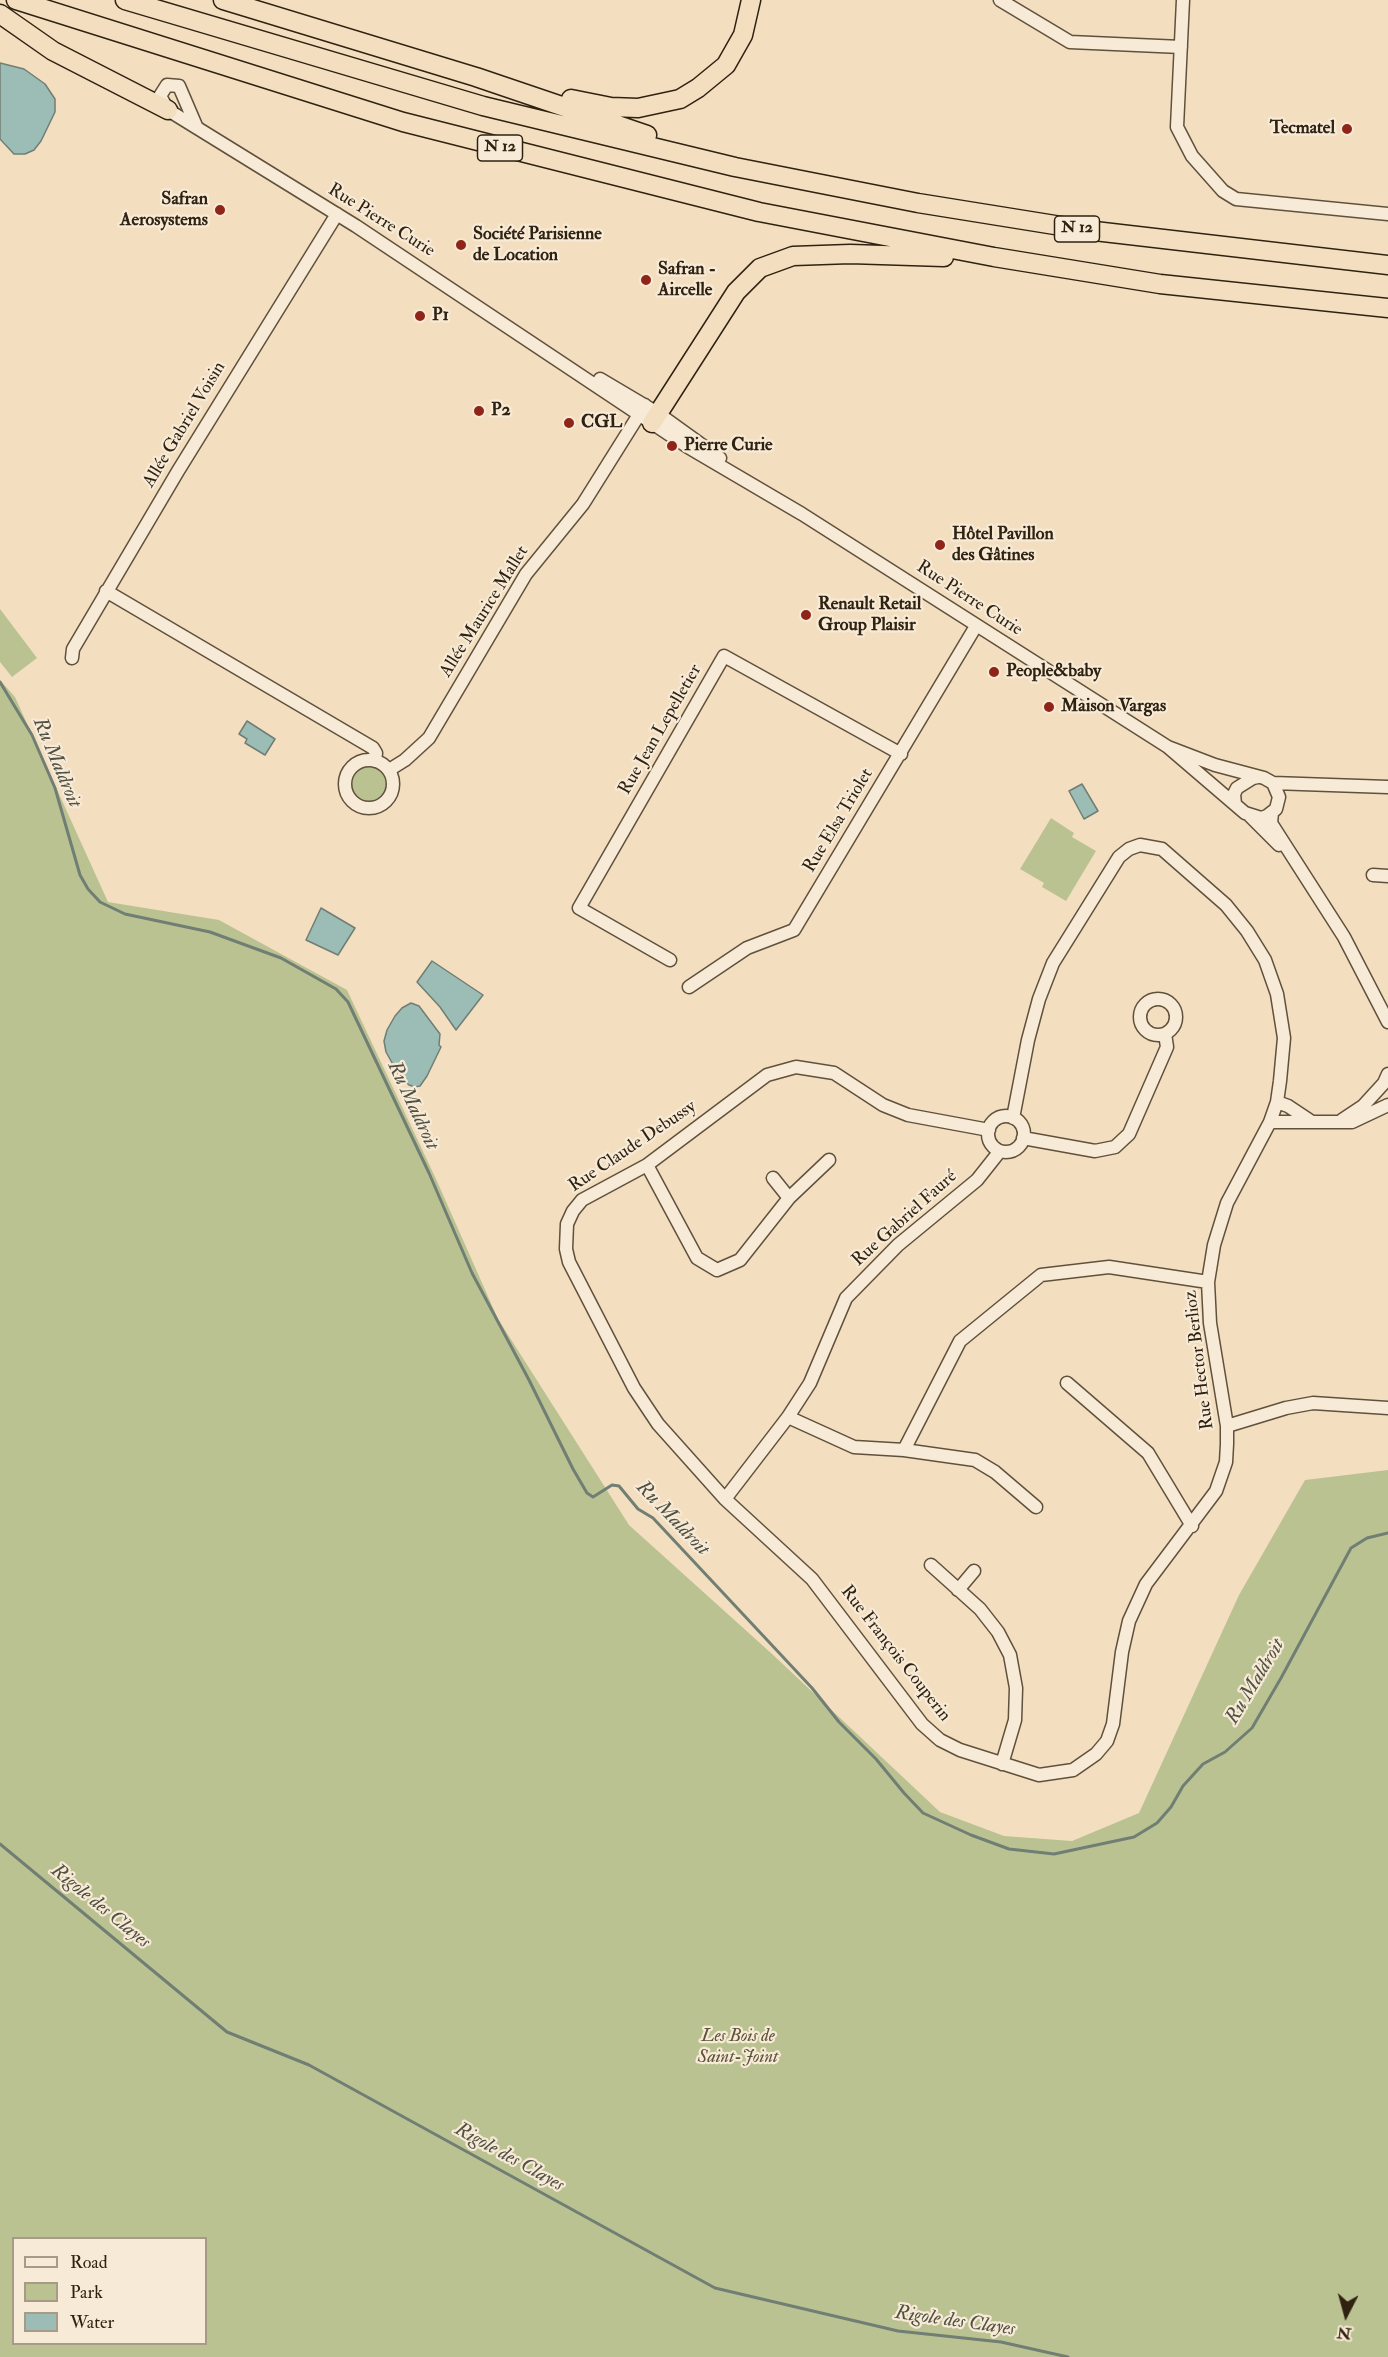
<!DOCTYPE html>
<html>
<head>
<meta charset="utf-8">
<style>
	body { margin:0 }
	#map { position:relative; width:1388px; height:2357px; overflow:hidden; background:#f3dfc0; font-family:"IM FELL Double Pica",serif }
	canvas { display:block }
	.legend { position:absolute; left:12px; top:2237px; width:195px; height:108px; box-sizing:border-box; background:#f7ead6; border:2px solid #a79a87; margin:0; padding:8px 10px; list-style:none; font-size:18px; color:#2f2211 }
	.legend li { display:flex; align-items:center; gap:12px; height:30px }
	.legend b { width:30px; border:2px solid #a79a87 }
	.north { position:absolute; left:1316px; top:2285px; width:60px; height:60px; -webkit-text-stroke:4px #f7ead6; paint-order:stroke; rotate:186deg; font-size:16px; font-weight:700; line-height:24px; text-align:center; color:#2f2211 }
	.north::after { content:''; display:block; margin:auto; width:21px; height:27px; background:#2f2211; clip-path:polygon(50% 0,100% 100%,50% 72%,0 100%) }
</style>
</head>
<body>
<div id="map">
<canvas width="1388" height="2357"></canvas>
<ul class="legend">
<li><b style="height:8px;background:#f7ead6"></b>Road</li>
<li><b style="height:16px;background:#bbc292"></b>Park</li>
<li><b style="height:16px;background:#9cbcb6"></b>Water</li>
</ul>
<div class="north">N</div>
</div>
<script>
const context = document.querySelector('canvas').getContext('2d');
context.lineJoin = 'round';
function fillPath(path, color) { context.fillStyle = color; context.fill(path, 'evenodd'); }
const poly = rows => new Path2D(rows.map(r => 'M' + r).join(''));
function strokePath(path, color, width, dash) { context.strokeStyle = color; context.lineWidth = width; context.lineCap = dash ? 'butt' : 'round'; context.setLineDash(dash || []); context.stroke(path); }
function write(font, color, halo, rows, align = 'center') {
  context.font = font + ' "IM FELL Double Pica",serif'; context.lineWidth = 4.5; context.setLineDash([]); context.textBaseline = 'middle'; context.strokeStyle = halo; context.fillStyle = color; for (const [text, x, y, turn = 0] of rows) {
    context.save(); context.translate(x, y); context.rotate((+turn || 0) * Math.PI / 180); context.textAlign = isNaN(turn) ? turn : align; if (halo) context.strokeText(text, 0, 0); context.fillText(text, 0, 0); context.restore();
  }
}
fillPath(poly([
	[0,609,37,658,12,677,0,662],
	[0,680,15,697,108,902,219,920,347,990,436,1179,498,1319,629,1525,771,1653,940,1812,1004,1836,1072,1841,1139,1813,1239,1595,1305,1480,1388,1470,1388,2357,0,2357],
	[14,2238,206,2238,206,2344,14,2344],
	'351 784a18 18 0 1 1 36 0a18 18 0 1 1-36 0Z',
	[1051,818,1074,833,1072,837,1096,851,1066,901,1042,887,1044,883,1020,869]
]), '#bbc292');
const water = poly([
	[0,63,24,69,45,84,55,99,55,112,41,141,34,150,25,154,14,154,0,139,0,63],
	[247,721,275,739,265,755,245,743,247,739,239,734,247,721],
	[1082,784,1098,811,1084,819,1069,791,1082,784],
	[321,908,355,928,338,955,306,940,321,908],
	[432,961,483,995,456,1030,440,1007,417,982,432,961],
	[411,1003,419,1006,440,1034,439,1045,441,1047,427,1076,420,1086,415,1087,409,1085,400,1077,386,1052,384,1041,387,1030,395,1016,402,1008,411,1003]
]);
fillPath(water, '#9cbcb6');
strokePath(water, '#707e74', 1.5);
strokePath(poly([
	[0,682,32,735,55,788,80,875,88,889,100,902,125,914,210,932,281,958,336,989,348,1002,429,1173,472,1273,529,1380,573,1469,587,1493,593,1497,612,1485,619,1486,638,1509,653,1518,812,1688,839,1722,876,1759,904,1793,923,1813,971,1835,1009,1849,1054,1854,1134,1837,1157,1823,1171,1807,1183,1786,1203,1764,1225,1752,1252,1728,1281,1678,1351,1548,1367,1538,1388,1533],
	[0,1844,227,2032,309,2065,715,2288,898,2331,1001,2342,1068,2357]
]), '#707e74', 3);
const minor = poly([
	[1000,0,1070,42,1181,47],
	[1183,0,1177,127,1192,156,1223,191,1236,199,1388,214],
	[197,128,179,86,167,85,160,96,168,110,356,226,688,447,802,514,1168,747,1245,813,1261,818,1267,816,1276,809,1279,797,1273,783,1264,778,1215,765,1168,747],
	[600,379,659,414,720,458],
	[106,591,373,748,376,753,375,761],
	[72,658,73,649,178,471,337,214],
	'345 784a24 24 0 1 1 48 0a24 24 0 1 1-48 0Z',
	[389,770,405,760,429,738,526,574,583,504,645,405],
	[1273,783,1388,787],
	[1235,804,1234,794,1237,788,1253,778,1258,777],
	[1272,813,1271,823,1344,937,1388,1022],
	[1250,816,1279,845],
	[1373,875,1388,876],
	[670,960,579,908,724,656,901,754],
	[689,987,747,948,794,930,976,626],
	'1140 1017a18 18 0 1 1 36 0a18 18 0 1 1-36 0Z',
	[1277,1102,1288,1106,1312,1122],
	'988 1134a18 18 0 1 1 36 0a18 18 0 1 1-36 0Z',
	[1342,1120,1363,1106,1384,1083,1388,1074],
	[1270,1122,1352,1122,1388,1105],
	[989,1130,908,1115,883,1105,834,1073,796,1067,767,1075,647,1165,582,1200,573,1211,567,1224,566,1249,569,1262,634,1388,658,1424,725,1499,812,1579,922,1724,940,1740,960,1750,1039,1775,1073,1770,1096,1754,1107,1741,1113,1724,1122,1652,1129,1621,1146,1584,1216,1491,1226,1462,1227,1444,1227,1426,1210,1323,1208,1282,1214,1245,1227,1203,1270,1122,1277,1102,1280,1081,1284,1038,1277,994,1265,960,1247,931,1226,905,1162,849,1140,845,1129,849,1119,857,1053,963,1039,999,1028,1040,1013,1118],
	[1023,1138,1095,1151,1115,1147,1129,1134,1167,1047,1165,1034],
	[647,1165,697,1258,717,1270,740,1260,789,1198,829,1160],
	[773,1178,789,1198],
	[1067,1383,1148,1453,1192,1526],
	[788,1417,854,1447,904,1450,975,1460,995,1472,1036,1507],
	[1227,1426,1286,1408,1313,1403,1388,1408],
	[904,1450,960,1341,1041,1275,1109,1267,1208,1282],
	[725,1499,788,1417,810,1383,846,1298,898,1245,977,1180,1000,1151],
	[931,1565,980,1609,998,1632,1010,1655,1016,1688,1015,1720,1002,1764],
	[958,1590,974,1571]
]);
const highway = poly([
	[16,0,403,122,759,212,994,257,1160,284,1388,308],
	[125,0,483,106,735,167,918,203,1086,230,1388,265],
	[223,0,476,77,647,135],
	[0,14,53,51,168,110],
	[571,99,611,107,638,108,680,99,698,88,726,65,743,35,751,0],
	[652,423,736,292,760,268,793,256,850,254,944,257]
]);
strokePath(minor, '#60513d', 15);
strokePath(highway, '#2f2211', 21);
strokePath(minor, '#f7ead6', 12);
strokePath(highway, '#f3dfc0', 18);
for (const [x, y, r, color] of [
	[1347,129,6,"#8f2418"],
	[220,210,6,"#8f2418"],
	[461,245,6,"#8f2418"],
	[646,280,6,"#8f2418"],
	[420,316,6,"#8f2418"],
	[479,411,6,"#8f2418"],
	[569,423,6,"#8f2418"],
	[672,446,6,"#8f2418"],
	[940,545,6,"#8f2418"],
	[806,615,6,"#8f2418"],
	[994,672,6,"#8f2418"],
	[1049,707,6,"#8f2418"]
]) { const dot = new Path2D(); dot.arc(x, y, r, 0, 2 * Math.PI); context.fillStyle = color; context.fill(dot); strokePath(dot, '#f7ead6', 2); }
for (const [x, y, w] of [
	[500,148,45],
	[1077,229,45]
]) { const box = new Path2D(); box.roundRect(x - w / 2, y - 13, w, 26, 4.5); context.fillStyle = '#f7ead6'; context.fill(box); strokePath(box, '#2f2211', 1.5); }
write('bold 16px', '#2f2211', null, [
	["N 12",500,148],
	["N 12",1077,229]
]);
write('bold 18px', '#2f2211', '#f7ead6', [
	["Tecmatel",1335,129,"right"],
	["Safran",208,200,"right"],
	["Aerosystems",208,221,"right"],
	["Société Parisienne",473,235],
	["de Location",473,256],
	["Safran -",658,270],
	["Aircelle",658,291],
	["P1",432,316],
	["P2",491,411],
	["CGL",581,423],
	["Pierre Curie",684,446],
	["Hôtel Pavillon",952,535],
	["des Gâtines",952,556],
	["Renault Retail",818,605],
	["Group Plaisir",818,626],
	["People&baby",1006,672],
	["Maison Vargas",1061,707]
], 'left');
write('18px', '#2f2211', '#f7ead6', [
	["Rue Pierre Curie",381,221,32],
	["Allée Gabriel Voisin",185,425,-59],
	["Rue Pierre Curie",969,599,33],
	["Allée Maurice Mallet",485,612,-58],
	["Rue Jean Lepelletier",661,730,-60],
	["Rue Elsa Triolet",839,821,-59],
	["Rue Claude Debussy",633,1147,-34],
	["Rue Gabriel Fauré",905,1219,-42],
	["Rue Hector Berlioz",1200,1360,-97],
	["Rue François Couperin",895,1654,52]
]);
write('italic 18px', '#595238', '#f7ead6', [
	["Les Bois de",738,2037],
	["Saint-Joint",738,2058]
]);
write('italic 20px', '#505043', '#f7ead6', [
	["Ru Maldroit",56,763,67],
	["Ru Maldroit",412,1106,65],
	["Ru Maldroit",672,1519,46],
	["Ru Maldroit",1256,1682,-59],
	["Rigole des Clayes",100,1907,39],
	["Rigole des Clayes",509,2158,29],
	["Rigole des Clayes",955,2322,8]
]);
</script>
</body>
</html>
